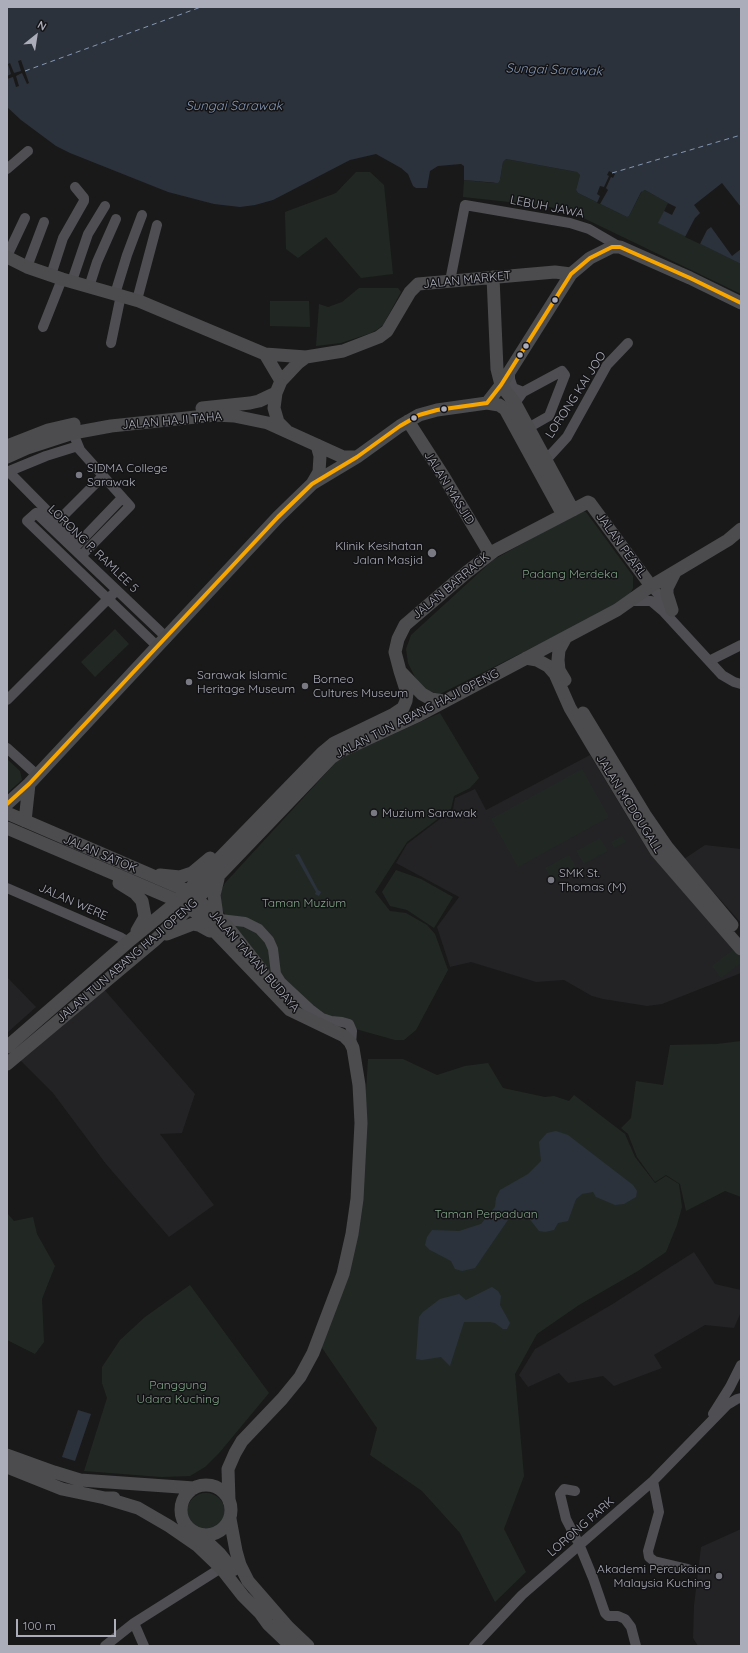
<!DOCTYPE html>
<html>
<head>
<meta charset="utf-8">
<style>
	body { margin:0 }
	#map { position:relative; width:748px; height:1653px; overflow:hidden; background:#191919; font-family:Quicksand,sans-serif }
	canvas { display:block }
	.frame { position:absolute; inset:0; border:8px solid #abadba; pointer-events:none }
	.north { position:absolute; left:16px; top:16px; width:40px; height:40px; -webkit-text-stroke:3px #131315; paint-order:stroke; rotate:30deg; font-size:11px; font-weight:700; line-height:16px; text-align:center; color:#abadba }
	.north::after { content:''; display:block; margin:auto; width:14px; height:18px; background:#abadba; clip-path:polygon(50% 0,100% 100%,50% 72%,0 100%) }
	.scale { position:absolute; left:16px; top:1619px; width:100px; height:18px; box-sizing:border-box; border:2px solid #abadba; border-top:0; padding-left:5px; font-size:12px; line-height:14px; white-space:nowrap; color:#abadba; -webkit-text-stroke:3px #131315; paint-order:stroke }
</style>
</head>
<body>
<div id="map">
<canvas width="748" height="1653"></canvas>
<div class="frame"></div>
<div class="north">N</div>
<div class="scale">100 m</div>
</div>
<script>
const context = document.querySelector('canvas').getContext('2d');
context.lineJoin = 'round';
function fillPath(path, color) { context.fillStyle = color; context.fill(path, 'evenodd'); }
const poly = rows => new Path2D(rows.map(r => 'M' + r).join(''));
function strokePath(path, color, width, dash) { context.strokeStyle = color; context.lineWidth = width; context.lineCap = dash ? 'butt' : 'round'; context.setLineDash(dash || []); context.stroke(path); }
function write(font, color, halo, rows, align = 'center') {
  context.font = font + ' Quicksand,sans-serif'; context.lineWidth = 3; context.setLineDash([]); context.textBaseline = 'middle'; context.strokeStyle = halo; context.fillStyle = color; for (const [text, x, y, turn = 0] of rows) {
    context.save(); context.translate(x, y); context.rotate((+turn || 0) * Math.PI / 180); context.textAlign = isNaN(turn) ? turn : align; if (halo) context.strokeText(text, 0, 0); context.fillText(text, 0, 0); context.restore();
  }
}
fillPath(poly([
	[590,755,650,854,741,954,741,973,662,1004,647,1006,603,999,592,996,564,980,536,982,471,962,450,967,437,927,459,897,396,863,407,844,453,809,455,798,475,789,486,810],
	[705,845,741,849,741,923,684,859],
	[7,977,36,1007,7,1033],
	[102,987,195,1094,182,1133,160,1134,214,1205,169,1237,106,1164,53,1093,18,1058],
	[694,1252,715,1284,741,1290,741,1312,734,1328,705,1325,654,1355,662,1368,614,1386,603,1376,568,1383,559,1373,528,1387,519,1375,535,1349,611,1305],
	[741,1529,741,1646,698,1646,693,1638,694,1605,701,1547]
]), '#232325');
fillPath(poly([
	[506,159,577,172,580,175,576,190,578,193,627,217,629,216,642,191,645,190,668,203,659,223,741,264,741,294,571,212,546,206,463,197,464,180,493,183,500,180,503,162],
	[356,172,370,172,384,185,393,274,361,278,326,237,298,258,286,249,285,212,336,193],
	[359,288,398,288,401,292,383,325,378,329,371,333,341,343,316,346,319,304,328,307,342,302],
	[270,301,309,301,310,327,270,326],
	[581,511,586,512,633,576,633,588,628,598,617,605,440,694,425,690,417,681,408,663,406,649,411,635,493,560],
	[115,629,129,644,95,677,81,662],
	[440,713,479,778,470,788,454,796,451,809,407,842,375,892,390,911,406,913,427,925,435,934,448,970,416,1030,404,1040,395,1040,320,1019,306,1012,294,1002,262,966,233,927,221,908,219,895,225,883,339,759],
	[7,759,20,771,22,780,7,793],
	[582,769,609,817,518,867,491,819],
	[622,836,626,842,614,848,611,842],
	[600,838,608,851,584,864,576,851],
	[569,855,577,869,553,882,545,868],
	[396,870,421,879,453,897,434,928,407,910,390,906,382,892],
	[734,949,741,958,741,963,721,978,712,966],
	[741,1041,741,1197,725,1191,686,1211,680,1184,666,1175,655,1182,637,1157,628,1134,621,1128,631,1118,636,1081,663,1085,670,1045,717,1044],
	[368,1059,403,1059,437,1075,465,1066,488,1063,503,1088,545,1097,554,1096,569,1101,574,1095,625,1134,635,1157,655,1183,666,1176,679,1184,682,1207,677,1225,666,1252,638,1271,579,1305,537,1334,515,1374,524,1476,504,1529,526,1572,495,1602,460,1533,422,1491,370,1455,377,1428,318,1342,359,1205],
	[7,1213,14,1221,33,1217,37,1234,55,1266,42,1299,44,1342,35,1354,7,1340],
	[190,1285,269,1393,220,1452,205,1467,190,1476,161,1477,84,1471,107,1398,102,1383,102,1367,120,1340,145,1317],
	'187 1512a19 19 0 1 1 38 0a19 19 0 1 1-38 0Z'
]), '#212823');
fillPath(poly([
	[7,7,741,7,741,264,658,223,668,203,645,190,641,192,629,216,627,217,578,193,576,190,580,175,577,172,506,159,503,162,500,180,498,183,464,180,464,166,461,164,438,166,430,171,427,188,416,188,413,186,408,174,401,168,376,154,350,160,273,200,255,205,240,207,214,204,168,192,70,153,56,146,21,120,7,107],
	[299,854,318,890,321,892,319,896,315,894,316,892,295,855],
	[556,1131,568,1135,633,1185,637,1191,636,1197,624,1204,615,1205,596,1197,593,1192,582,1194,576,1199,568,1221,558,1223,554,1230,545,1232,539,1231,528,1217,518,1213,512,1214,475,1268,462,1271,455,1269,451,1261,430,1250,425,1245,427,1237,432,1230,459,1231,481,1224,495,1207,496,1198,500,1190,528,1174,541,1161,539,1142,547,1133],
	[492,1287,498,1291,501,1296,500,1305,510,1323,507,1329,503,1329,495,1323,490,1322,464,1322,450,1366,441,1357,422,1360,416,1359,419,1317,423,1312,440,1299,459,1294,466,1300],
	[78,1410,91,1414,75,1461,62,1457]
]), '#2c323b');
fillPath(poly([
	[21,60,29,83,27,84,22,73,16,76,19,86,16,87,13,77,7,79,7,76,11,74,8,64,10,63,14,73,21,71,18,61],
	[609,171,615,174,613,178,611,177,606,188,608,190,600,204,597,203,600,196,597,194,600,186,604,187,609,176,607,175],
	[722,183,741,207,741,249,732,256,711,227,707,230,700,244,685,237,695,218,700,213,694,205],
	[668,203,676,207,672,215,664,211]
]), '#191919');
strokePath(poly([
	[25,71,201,7],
	[612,173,741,135]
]), '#8396b4', 1, [5, 4]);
strokePath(poly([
	[7,169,28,151],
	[7,256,25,218],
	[27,267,44,222],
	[51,275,63,238,84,201,84,198,75,187],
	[72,281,88,234,105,206],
	[450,281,465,205,570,223,589,229,620,247],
	[89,287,97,262,116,219],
	[115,294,127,255,142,215],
	[137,300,157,225],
	[43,327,62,279],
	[111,343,121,295],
	[510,372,510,379,513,388,523,392],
	[515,403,523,392,562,371,565,375,549,416,528,428],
	[73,433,80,450,130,506,81,556],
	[545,461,567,437,607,365,628,343],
	[8,471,79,543],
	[7,472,46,456,78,446],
	[57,522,103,476],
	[75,547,122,498],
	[651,586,671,609],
	[632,601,651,601,664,612,722,675,734,682,741,684],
	[158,647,27,521,36,513,167,638],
	[713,659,741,645],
	[7,700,113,594],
	[7,748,37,775],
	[7,888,120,937,128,942],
	[220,919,245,922,259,929,269,940,273,949,276,974,281,982,310,1009,322,1018,331,1021,342,1022,349,1024,352,1031,351,1044],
	[713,1414,730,1387,741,1365],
	[653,1481,659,1512,648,1551,649,1557,654,1561,688,1569],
	[575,1491,564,1489,560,1494,566,1519,579,1544,593,1578,605,1613,608,1616,618,1616,625,1619,631,1627,636,1646],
	[134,1623,144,1646],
	[105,1646,134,1623,221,1568],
	[474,1646,522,1595,653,1481,727,1405,737,1399,741,1398]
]), '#4f4f53', 10);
strokePath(poly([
	[7,257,27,267,62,279,139,301,265,354,306,357],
	[493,277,497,369,501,385,515,403,573,510],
	[265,354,281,381,276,393,274,408,278,422,286,430],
	[281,381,298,363,306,357,343,351,379,337,387,331,410,292,418,284,555,272,571,274],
	[487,403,499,405,505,409,563,515],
	[202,408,250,403,259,401,276,393],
	[408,421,444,477,490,554],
	[7,446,48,430,74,424],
	[7,457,27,448,73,433,111,426,215,415,234,416,268,423,343,457,357,457],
	[312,484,319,472,320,456,317,445],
	[672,610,667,594,667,588,675,572],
	[526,658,537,660,548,666,555,674,570,708,592,745,656,851,741,949],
	[565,680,559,670,558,660,559,650,566,637],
	[444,701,431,699,422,694,400,671,395,652,398,639,405,625,467,572,494,551,588,502,590,503,651,586],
	[583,713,645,815,667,847,732,925],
	[7,804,29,784,278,517,312,484,357,457,400,426,419,415,437,410,487,403,501,385,571,274,590,258,612,247,620,247,690,278,741,303],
	[7,813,188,891,227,926,263,972],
	[25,821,29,784],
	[7,828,178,901,197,913,290,1010,344,1036,350,1042,353,1048,359,1085,361,1123,357,1199,352,1234,343,1274,313,1353,300,1377,282,1399,242,1441,235,1453,228,1469,229,1501],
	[160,875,180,877,192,873,210,858],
	[119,883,135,893,142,901,145,917,137,931],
	[217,916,214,895,218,879],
	[167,934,193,924,199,925,210,931],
	[7,1047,128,942,178,901,322,753,334,743,394,714,403,708,406,701,407,693,400,671],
	[7,1064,155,940,189,908,219,875,331,758,341,751,419,715,617,610,651,586,728,540,741,529],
	[7,1455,54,1472,80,1480,194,1488],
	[7,1467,62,1489,105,1498,114,1498],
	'181 1510a25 25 0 1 1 50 0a25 25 0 1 1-50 0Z',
	[105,1498,138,1508,169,1526,198,1546,221,1568,243,1596,259,1612],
	[230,1519,236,1551,240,1565,248,1581,288,1627,308,1646],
	[200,1535,220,1554,233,1570],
	[255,1606,268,1624,291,1646]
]), '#4c4c4f', 13);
strokePath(poly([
	[7,804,29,784,278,517,312,484,357,457,400,426,419,415,437,410,487,403,501,385,571,274,590,258,612,247,620,247,690,278,741,303]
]), '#f7a600', 4);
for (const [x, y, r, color] of [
	[555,300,3.5,"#abadba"],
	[526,346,3.5,"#abadba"],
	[520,355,3.5,"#abadba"],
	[444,409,3.5,"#abadba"],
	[414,418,3.5,"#abadba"],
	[79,475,4,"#787982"],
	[432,553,5,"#787982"],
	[189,682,4,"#787982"],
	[305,686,4,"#787982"],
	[374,813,4,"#787982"],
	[551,880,4,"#787982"],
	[719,1576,4,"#787982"]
]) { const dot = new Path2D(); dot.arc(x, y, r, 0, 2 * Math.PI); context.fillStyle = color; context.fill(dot); strokePath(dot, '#131315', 1.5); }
write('12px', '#abadba', '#131315', [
	["LEBUH JAWA",547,207,11],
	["JALAN MARKET",467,280,-6],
	["LORONG KAI JOO",576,395,-57],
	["JALAN HAJI TAHA",172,421,-5],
	["JALAN MASJID",449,488,58],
	["JALAN PEARL",621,545,54],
	["LORONG P. RAMLEE 5",93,549,44],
	["JALAN BARRACK",451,586,-40],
	["JALAN TUN ABANG HAJI OPENG",417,714,-27],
	["JALAN MCDOUGALL",629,804,58],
	["JALAN SATOK",100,854,23],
	["JALAN WERE",73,902,24],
	["JALAN TUN ABANG HAJI OPENG",127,961,-41],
	["JALAN TAMAN BUDAYA",254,961,49],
	["LORONG PARK",581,1527,-41]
]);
write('12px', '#abadba', '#131315', [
	["SIDMA College",87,468],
	["Sarawak",87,482],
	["Klinik Kesihatan",423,546,"right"],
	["Jalan Masjid",423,560,"right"],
	["Sarawak Islamic",197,675],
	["Heritage Museum",197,689],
	["Borneo",313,679],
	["Cultures Museum",313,693],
	["Muzium Sarawak",382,813],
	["SMK St.",559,873],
	["Thomas (M)",559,887],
	["Akademi Percukaian",711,1569,"right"],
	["Malaysia Kuching",711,1583,"right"]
], 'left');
write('12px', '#82a489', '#131315', [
	["Padang Merdeka",570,574],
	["Taman Muzium",304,903],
	["Taman Perpaduan",486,1214],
	["Panggung",178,1385],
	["Udara Kuching",178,1399]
]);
write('italic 13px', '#8396b4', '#131315', [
	["Sungai Sarawak",554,70,2],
	["Sungai Sarawak",234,106]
]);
</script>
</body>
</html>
